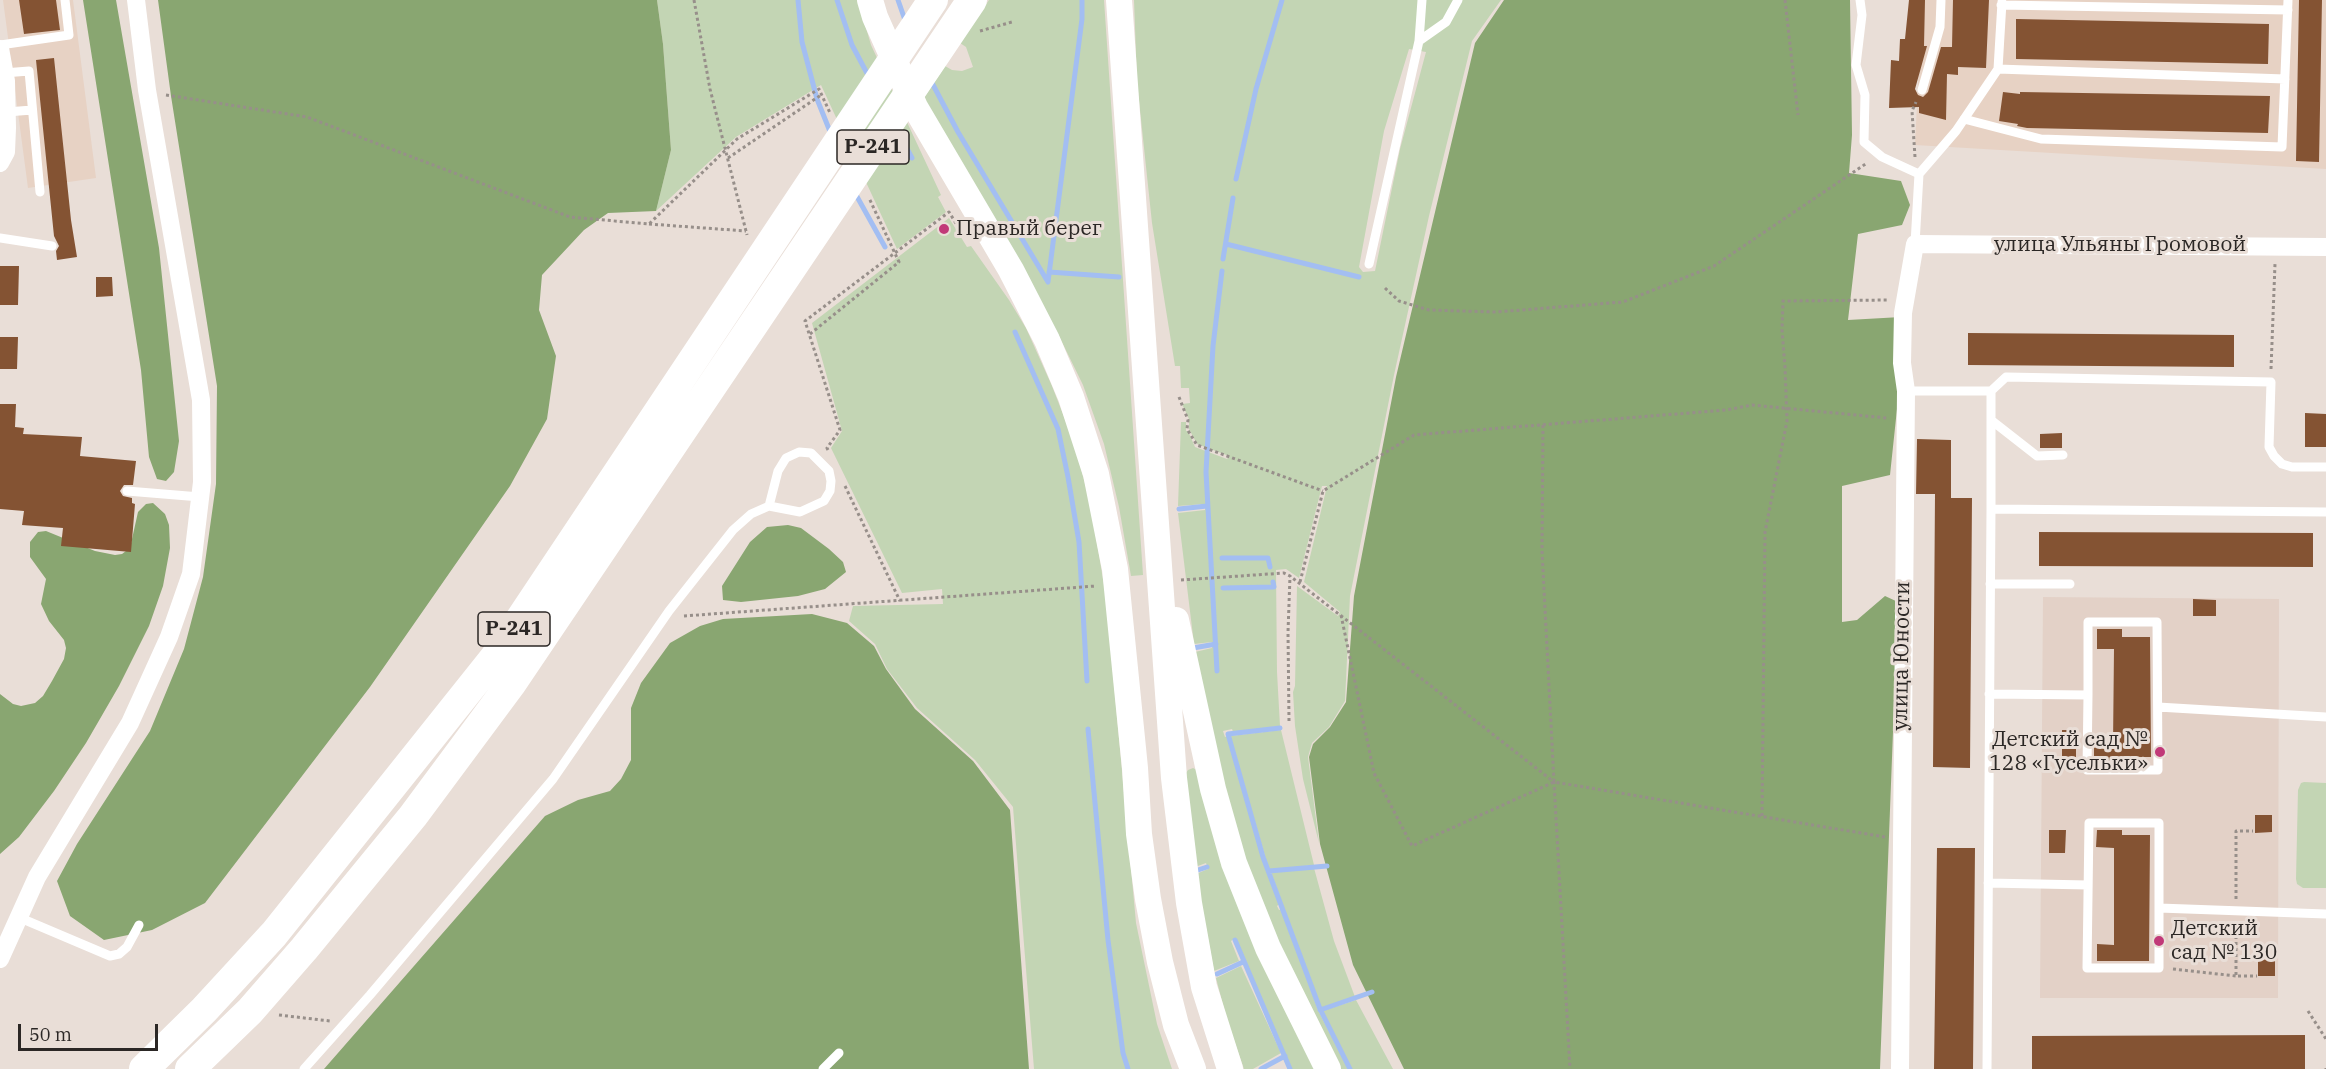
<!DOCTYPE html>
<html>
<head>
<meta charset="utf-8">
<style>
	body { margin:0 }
	#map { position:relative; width:2326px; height:1069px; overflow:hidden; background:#e9ded7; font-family:"IBM Plex Serif",serif }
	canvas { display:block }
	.scale { position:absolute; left:18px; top:1024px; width:140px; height:27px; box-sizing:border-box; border:3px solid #2b2725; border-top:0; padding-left:8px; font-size:18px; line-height:21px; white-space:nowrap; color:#2b2725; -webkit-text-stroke:4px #e9ded7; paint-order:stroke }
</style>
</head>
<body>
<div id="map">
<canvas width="2326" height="1069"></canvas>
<div class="scale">50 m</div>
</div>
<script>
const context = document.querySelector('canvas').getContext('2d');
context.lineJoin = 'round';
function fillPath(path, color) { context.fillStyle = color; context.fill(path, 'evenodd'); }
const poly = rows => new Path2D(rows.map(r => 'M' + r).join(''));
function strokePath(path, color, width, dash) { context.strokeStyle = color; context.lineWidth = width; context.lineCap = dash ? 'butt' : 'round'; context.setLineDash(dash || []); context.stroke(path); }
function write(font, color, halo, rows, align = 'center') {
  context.font = font + ' "IBM Plex Serif",serif'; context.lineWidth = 6; context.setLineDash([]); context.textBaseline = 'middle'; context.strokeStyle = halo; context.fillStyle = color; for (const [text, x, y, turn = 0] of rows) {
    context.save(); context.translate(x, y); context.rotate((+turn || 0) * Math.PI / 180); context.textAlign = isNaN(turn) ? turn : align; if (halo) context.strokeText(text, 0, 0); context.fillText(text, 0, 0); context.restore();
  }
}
fillPath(poly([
	[3,0,73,0,96,178,28,188],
	[1922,0,2326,0,2326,169,1915,145]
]), '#e7d2c4');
fillPath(poly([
	[2043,597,2279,599,2278,998,2040,998]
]), '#e3d1c7');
fillPath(poly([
	[657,0,858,0,871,45,941,195,938,197,946,212,897,249,821,85,736,137,656,211,671,150,663,44],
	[989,0,1104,0,1143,575,1131,576,1119,507,1104,444,1083,385,1058,334,923,99,945,66,952,70,962,71,973,67,966,47,960,43],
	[1134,0,1501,0,1472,41,1429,216,1394,375,1350,596,1345,701,1329,727,1312,743,1308,757,1319,843,1303,779,1295,726,1293,692,1295,686,1297,586,1338,616,1340,612,1304,582,1327,486,1322,486,1299,578,1286,569,1276,570,1277,672,1280,726,1233,732,1232,729,1223,731,1225,737,1227,736,1262,857,1280,903,1277,906,1279,910,1282,909,1318,1010,1348,1069,1338,1069,1256,896,1229,812,1195,652,1212,648,1212,642,1194,644,1178,513,1205,510,1205,504,1178,506,1181,422,1186,422,1186,431,1188,431,1195,447,1227,459,1229,456,1197,444,1189,429,1189,419,1182,404,1190,403,1189,388,1181,388,1180,366,1175,366,1152,223,1137,82],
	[1409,49,1426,52,1400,149,1375,271,1363,272,1359,267,1384,131],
	[949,218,967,247,971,246,1009,300,1026,328,1052,386,1075,445,1091,507,1106,597,1136,923,1157,1024,1172,1069,1034,1069,1013,807,975,760,917,708,887,669,875,644,849,621,853,606,943,604,942,589,902,593,831,448,842,431,812,323],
	[1281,730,1314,865,1269,870,1230,736],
	[1193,768,1197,770,1316,1069,1292,1069,1235,938,1231,941,1239,961,1214,971,1196,874,1208,869,1206,863,1195,867,1192,846,1186,773,1188,770],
	[2304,782,2326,783,2326,888,2303,888,2297,884,2296,879,2298,790,2301,783],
	[1314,868,1334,941,1355,997,1320,1009,1271,872],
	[1241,966,1281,1053,1253,1069,1244,1069,1227,1020,1216,978],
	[1356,1000,1393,1069,1351,1069,1322,1011]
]), '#c3d5b4');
fillPath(poly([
	[83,0,116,0,159,248,179,441,174,472,166,481,157,479,149,457,141,370],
	[158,0,657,0,663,44,671,150,656,211,608,213,584,230,542,275,539,310,556,356,547,419,510,486,370,687,205,903,152,930,104,940,70,916,57,881,77,844,150,731,184,649,203,577,216,484,217,386,171,96],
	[1504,0,1850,0,1852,135,1849,173,1901,181,1910,205,1902,225,1858,234,1848,320,1901,317,1897,409,1890,475,1842,486,1842,622,1857,620,1885,596,1898,602,1880,1069,1404,1069,1353,965,1320,844,1309,757,1313,744,1330,727,1346,702,1354,596,1396,377,1475,43],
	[153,503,165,514,169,525,170,548,163,586,149,626,119,686,86,743,54,791,19,837,0,854,0,694,13,704,21,706,35,703,43,696,52,681,64,659,66,648,64,640,49,621,41,604,46,579,30,557,30,542,38,532,46,531,95,551,115,555,122,554,130,548,138,512,146,504],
	[788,525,801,528,829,549,843,562,846,572,825,589,798,596,741,602,723,600,722,586,750,542,767,527],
	[812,614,847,623,874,646,886,669,915,709,973,761,1010,810,1029,1069,324,1069,545,816,578,800,610,791,621,779,631,760,631,708,641,683,670,643,700,626,723,619]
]), '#89a671');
strokePath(poly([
	[798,0,802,42,817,99,831,134],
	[837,0,852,45,869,77],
	[898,0,906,23],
	[931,81,958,132,1048,282,1082,19,1082,0],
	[897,130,912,158],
	[1236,179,1256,89,1282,0],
	[855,193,885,247],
	[1226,244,1359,277],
	[1223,259,1233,198],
	[1049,272,1119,277],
	[1015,332,1058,429,1068,477,1079,542,1087,681],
	[1179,509,1207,506],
	[1222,558,1268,558,1270,567],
	[1223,588,1274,587,1273,582],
	[1193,648,1216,644],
	[1217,671,1206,472,1213,346,1222,271],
	[1280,728,1228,734,1263,857,1320,1009,1350,1069],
	[1088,729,1108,940,1123,1053,1128,1069],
	[1195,871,1207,867],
	[1269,871,1327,866],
	[1235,940,1290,1069],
	[1217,974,1243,962],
	[1320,1010,1372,992],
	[1261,1069,1285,1056]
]), '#a3bef2', 5);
fillPath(poly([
	[19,0,56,0,60,30,24,34],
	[1909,0,1925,0,1924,46,1927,46,1915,89,1918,95,1923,97,1928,92,1941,47,1952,47,1953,0,1989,0,1986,68,1958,67,1958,75,1947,74,1946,120,1919,113,1919,107,1889,108,1891,60,1899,61,1900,39,1905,39],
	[2299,0,2322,0,2319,162,2296,161],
	[2016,19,2269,24,2268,64,2016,59],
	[54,58,71,220,77,257,57,260,56,251,59,246,54,236,36,60],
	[2003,92,2020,94,2020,92,2270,96,2268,133,2027,128,2017,126,2018,124,1999,121],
	[0,266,19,266,18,305,0,305],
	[96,277,112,277,113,296,96,297],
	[1968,333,2234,335,2234,367,1968,365],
	[0,337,18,337,17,369,0,369],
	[0,404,16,404,15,427,24,428,23,434,82,437,80,456,136,461,133,485,124,485,120,491,123,496,132,498,132,503,135,504,131,552,61,546,63,528,22,525,24,511,0,509],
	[2305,413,2326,414,2326,447,2305,447],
	[2062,433,2062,448,2040,448,2040,434],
	[1917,439,1951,440,1951,498,1972,498,1970,768,1933,767,1935,494,1916,494],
	[2039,532,2313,533,2313,567,2039,566],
	[2193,599,2216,600,2216,616,2193,616],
	[2097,629,2122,629,2122,637,2150,637,2151,757,2122,757,2122,763,2094,763,2094,745,2113,745,2114,649,2097,649],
	[2062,730,2076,730,2076,757,2062,757],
	[2255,815,2272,815,2272,832,2255,833],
	[2049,830,2066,830,2065,853,2049,853],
	[2097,830,2122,830,2122,835,2150,835,2149,961,2097,961,2097,944,2114,945,2114,848,2096,847],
	[1937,848,1975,848,1973,1069,1934,1069],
	[2275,959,2275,976,2258,976,2258,960],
	[2305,1035,2305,1069,2032,1069,2032,1036]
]), '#845333');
strokePath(poly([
	[694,0,710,89,747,235],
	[1785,0,1798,115],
	[980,31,1012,22],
	[166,95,307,117,570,217,649,224,737,139,819,89,830,113],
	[1915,157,1912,111,1916,102],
	[728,158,821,95],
	[649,224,746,231],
	[1385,288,1399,301,1429,310,1496,312,1623,302,1714,266,1867,163],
	[810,334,899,262,869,198],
	[2271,369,2275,264],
	[1179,397,1188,420,1187,429,1197,445,1323,491],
	[1543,425,1542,551,1554,782],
	[828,450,827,448,840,430,805,321,949,212,957,225],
	[845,486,900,601],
	[1181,580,1284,573,1290,576,1554,782,1570,1069],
	[1300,582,1323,491,1414,435,1726,410,1752,405,1887,418],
	[1341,615,1374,773,1412,846,1554,782,1885,837],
	[684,616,1096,586],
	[1289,721,1288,632,1290,576],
	[1762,816,1765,532,1787,421,1785,367,1782,330,1783,301,1888,300],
	[2236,899,2236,831,2253,831],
	[2236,924,2236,976,2257,976],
	[2173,969,2236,976],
	[2308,1011,2326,1039],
	[279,1015,330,1021],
	[2326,1069,2326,1068]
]), '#978f8a', 3, [3, 3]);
strokePath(poly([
	[1860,0,1862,15,1856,65,1865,95,1864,142,1882,157,1919,174,1915,244],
	[2001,5,2288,10],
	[1419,41,1446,22,1458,0],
	[0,45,69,35,65,0],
	[1998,69,2285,79],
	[4,73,29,71,40,192],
	[1922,90,1940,27,1941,0],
	[7,112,32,110],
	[1964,119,2041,139,2282,147,2288,0],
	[1919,174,1956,131,1998,69,2002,2],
	[0,238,52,246],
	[1369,264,1419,41,1422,0],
	[1906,391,1991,391],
	[1991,420,2037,456,2063,455],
	[127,491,200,497],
	[1991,509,1991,391,2006,377,2271,382,2269,447,2274,456,2282,464,2292,467,2326,467],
	[1990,584,2070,584],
	[1989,694,2088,695,2087,770,2158,770,2157,622,2088,622,2088,695],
	[2158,707,2326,717],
	[2089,823,2159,823,2159,968,2087,968,2089,823],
	[1988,883,2088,885],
	[2159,908,2326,914],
	[18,917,110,956,119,954,127,947,139,925],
	[304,1069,370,995,553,779,669,611,733,530,751,514,769,506,800,512,824,501,830,491,831,481,829,471,811,453,799,452,786,458,778,471,769,506],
	[823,1069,839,1053],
	[1987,1069,1991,509,2326,512]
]), '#fff', 9);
strokePath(poly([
	[0,49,6,81,7,128,6,152,0,163],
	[0,959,37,877,130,723,169,637,191,574,202,482,201,400,147,90,136,0],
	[1900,1069,1906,391,1902,363,1903,313,1915,244,2326,247]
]), '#fff', 18);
strokePath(poly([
	[870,0,875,17,915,107,1011,270,1047,340,1071,397,1096,474,1115,569,1135,768,1139,834,1148,899,1160,962,1176,1025,1193,1069],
	[1119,0,1174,778,1189,903,1204,987,1230,1069],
	[1176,620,1213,789,1234,863,1268,948,1328,1069]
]), '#fff', 26);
strokePath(poly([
	[144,1069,204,1010,274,934,495,657,933,0],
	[190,1069,250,1011,304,949,413,816,511,684,972,0]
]), '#fff', 30);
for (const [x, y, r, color] of [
	[944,229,6,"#c13978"],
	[2160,752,6,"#c13978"],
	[2159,941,6,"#c13978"]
]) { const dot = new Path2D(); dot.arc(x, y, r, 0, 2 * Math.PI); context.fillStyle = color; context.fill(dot); strokePath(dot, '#e9ded7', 2); }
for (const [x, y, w] of [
	[873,147,72],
	[514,629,72]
]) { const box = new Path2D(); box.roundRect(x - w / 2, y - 17, w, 34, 4.5); context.fillStyle = '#e9ded7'; context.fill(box); strokePath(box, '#2b2725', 1.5); }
write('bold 20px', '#2b2725', null, [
	["Р-241",873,147],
	["Р-241",514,629]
]);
write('21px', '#2b2725', '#e9ded7', [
	["Правый берег",956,229],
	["Детский сад №",2148,740,"right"],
	["128 «Гусельки»",2148,764,"right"],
	["Детский",2171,929],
	["сад № 130",2171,953]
], 'left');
write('21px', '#2b2725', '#e9ded7', [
	["улица Ульяны Громовой",2120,245],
	["улица Юности",1902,656,-89]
]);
</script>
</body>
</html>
